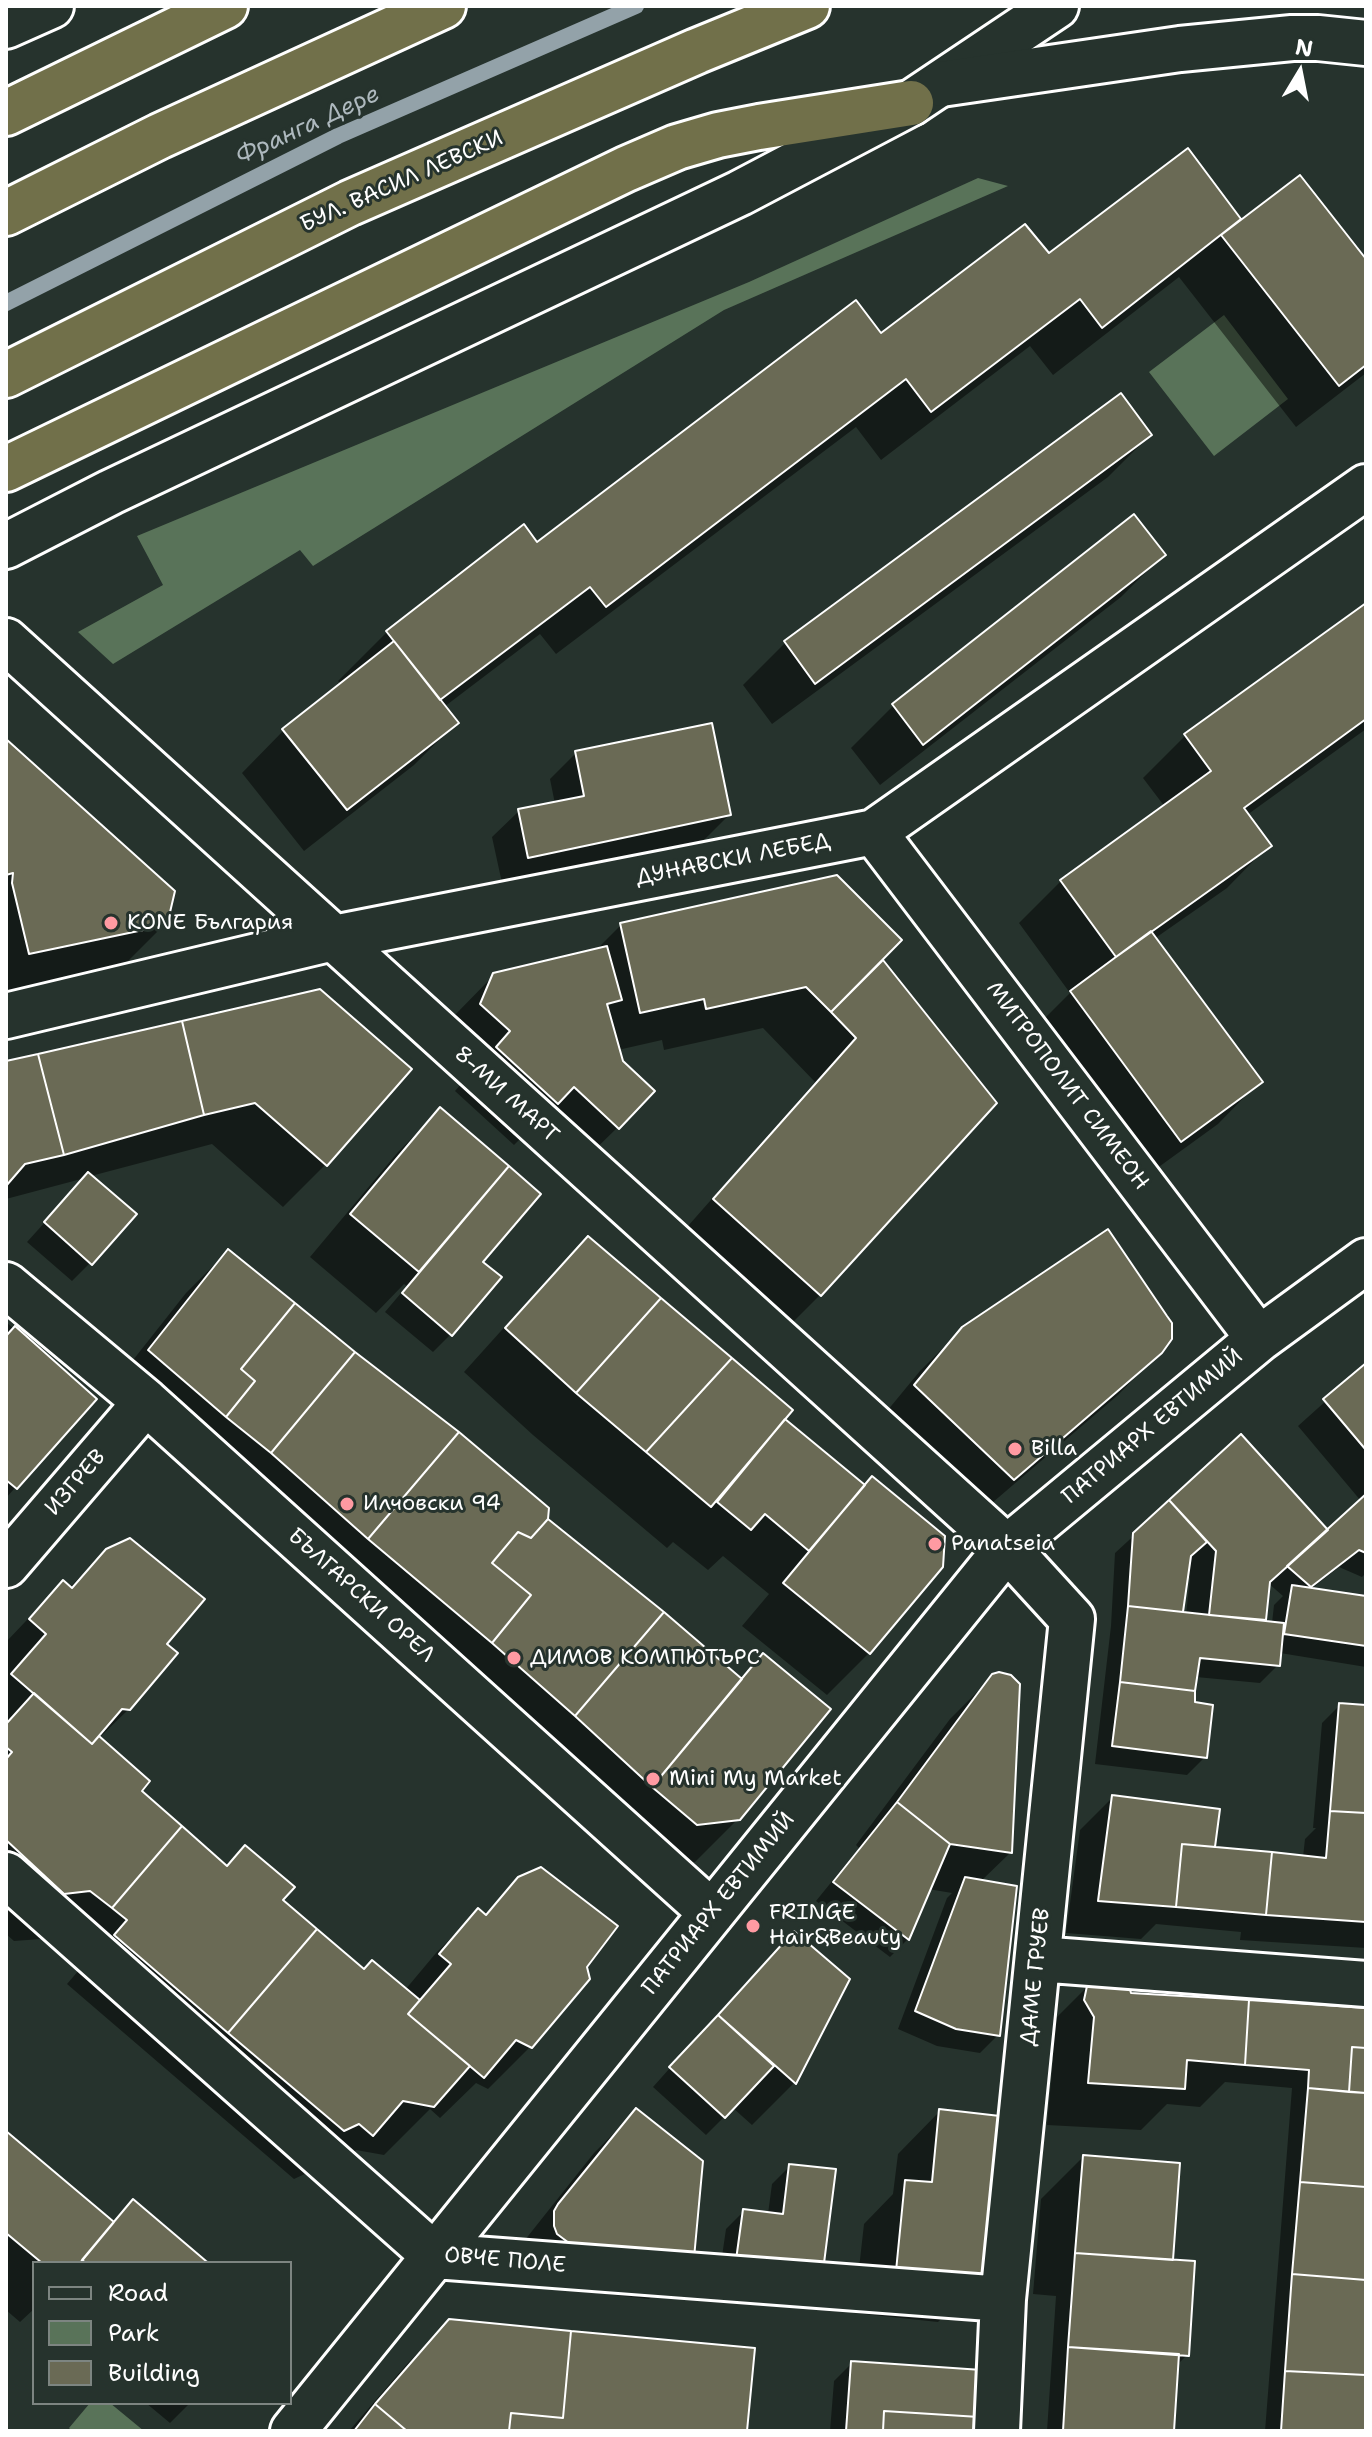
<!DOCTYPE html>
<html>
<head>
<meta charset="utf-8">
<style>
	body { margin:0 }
	#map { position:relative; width:1372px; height:2437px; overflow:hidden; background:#26332d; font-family:"Shantell Sans",sans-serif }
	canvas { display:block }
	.frame { position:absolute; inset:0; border:8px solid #fff; pointer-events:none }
	.legend { position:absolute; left:32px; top:2261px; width:260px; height:144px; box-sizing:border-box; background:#26332d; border:2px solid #7d8581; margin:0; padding:10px 14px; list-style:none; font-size:24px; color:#fff }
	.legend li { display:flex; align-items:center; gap:16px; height:40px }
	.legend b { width:40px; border:2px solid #7d8581 }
	.north { position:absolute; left:1260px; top:32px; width:80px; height:80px; -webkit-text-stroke:6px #26332d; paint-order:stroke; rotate:10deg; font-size:22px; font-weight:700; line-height:32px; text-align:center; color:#fff }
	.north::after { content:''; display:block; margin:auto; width:28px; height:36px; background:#fff; clip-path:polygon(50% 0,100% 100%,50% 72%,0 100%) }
</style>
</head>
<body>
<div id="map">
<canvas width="1372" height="2437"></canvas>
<div class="frame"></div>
<ul class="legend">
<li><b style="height:10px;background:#26332d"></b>Road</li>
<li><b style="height:22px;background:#597359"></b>Park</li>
<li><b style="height:22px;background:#6a6a55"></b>Building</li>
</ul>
<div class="north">N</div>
</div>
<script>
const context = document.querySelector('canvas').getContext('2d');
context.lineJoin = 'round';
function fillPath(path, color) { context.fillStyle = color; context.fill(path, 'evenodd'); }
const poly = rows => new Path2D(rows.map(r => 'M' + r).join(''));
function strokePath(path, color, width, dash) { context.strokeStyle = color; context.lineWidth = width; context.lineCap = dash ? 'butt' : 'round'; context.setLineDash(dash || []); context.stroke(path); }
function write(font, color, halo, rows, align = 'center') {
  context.font = font + ' "Shantell Sans",sans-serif'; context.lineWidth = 6; context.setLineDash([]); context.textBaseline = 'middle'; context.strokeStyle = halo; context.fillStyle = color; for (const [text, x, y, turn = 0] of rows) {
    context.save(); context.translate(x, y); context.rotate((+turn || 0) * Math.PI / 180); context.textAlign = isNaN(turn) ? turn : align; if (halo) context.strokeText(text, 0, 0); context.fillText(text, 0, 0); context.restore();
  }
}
fillPath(poly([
	[978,178,1008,186,724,310,313,566,300,550,113,664,78,632,163,585,137,536,749,282],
	[1224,315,1288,399,1214,456,1149,372],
	[90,2403,110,2403,144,2431,72,2431,69,2428]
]), '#597359');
fillPath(poly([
	[1232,226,1366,263,1366,373,1296,427,1179,277,1053,375,1030,346,881,460,856,427,556,654,540,634,444,707,456,723,414,765,304,851,242,773,284,730,342,685,338,681,387,632,523,527,537,545,881,336,1049,256],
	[1121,395,1150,435,1108,477,772,724,743,685,785,643],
	[1134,517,1164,554,1121,597,880,785,851,748,893,706],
	[1366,605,1366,729,1247,815,1269,845,1227,888,1154,939,1260,1081,1218,1124,1138,1182,1029,1034,1070,993,1019,923,1061,881,1165,807,1143,778,1186,735],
	[6,742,165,924,116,973,6,996],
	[576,753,729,815,703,841,502,883,492,837,519,811,555,804,550,779],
	[621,925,880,959,995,1102,820,1295,778,1337,673,1243,815,1082,763,1028,664,1050,662,1040,618,1050,618,1127,575,1169,531,1128,514,1145,455,1091,469,1075,452,1018,494,975,595,951],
	[6,1063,409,1069,325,1165,283,1207,212,1144,91,1176,90,1263,72,1281,27,1242,85,1178,6,1199],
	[440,1110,538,1194,481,1263,451,1334,433,1352,385,1312,407,1286,404,1284,376,1313,310,1257,398,1152],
	[588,1239,782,1419,864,1486,869,1653,827,1695,742,1626,769,1594,723,1556,708,1570,673,1542,667,1548,533,1435,464,1372,546,1281],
	[228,1251,739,1680,763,1656,738,1819,695,1862,655,1866,107,1393,186,1293],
	[6,1322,94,1399,6,1498],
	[963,1328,1161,1351,1118,1395,971,1521,873,1428,920,1371],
	[1366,1365,1366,1573,1362,1577,1339,1567,1311,1589,1366,1598,1366,1667,1280,1653,1278,1665,1260,1683,1196,1677,1192,1704,1205,1757,1187,1775,1095,1764,1111,1626,1115,1553,1241,1437,1328,1532,1361,1501,1298,1426],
	[1186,1573,1190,1578,1186,1615,1181,1614],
	[1268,1583,1283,1596,1274,1605,1272,1623,1261,1622,1264,1620],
	[107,1550,164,1644,129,1709,99,1738,139,1791,226,1867,245,1848,280,1900,364,1971,405,1990,436,1953,478,1911,484,1915,520,1879,531,2046,488,2089,476,2083,440,2118,430,2109,384,2155,356,2150,323,2183,309,2172,294,2179,67,1984,79,1970,63,1956,41,1939,14,1941,6,1934,6,1642,63,1582,69,1588],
	[993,1676,1010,1853,980,1882,998,2035,980,2053,937,2046,898,2029,947,1898,952,1893,928,1889,908,1939,890,1957,816,1901,859,1848,856,1845,950,1719],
	[1340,1705,1366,1707,1366,1948,1240,1940,1241,1932,1156,1924,1141,1939,1066,1933,1080,1830,1113,1797,1213,1849,1303,1857,1305,1839,1316,1828,1313,1828,1322,1723],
	[794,1933,848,1980,794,2083,752,2125,733,2108,706,2135,653,2087,752,1976],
	[1093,1981,1130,1995,1366,2010,1366,2431,1265,2431,1292,2088,1225,2082,1200,2107,1167,2104,1141,2130,1047,2125,1053,2059,1044,2049,1050,2024],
	[636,2111,692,2257,649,2299,527,2285,513,2255,594,2153],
	[940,2111,981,2279,938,2322,854,2313,864,2224,893,2194,898,2154],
	[6,2134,112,2223,133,2202,206,2263,34,2263,34,2309,20,2322,6,2310],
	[1083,2157,1171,2261,1187,2355,1176,2366,1172,2431,1047,2431,1056,2296,1033,2294,1041,2199],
	[790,2166,834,2171,719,2277,726,2229,744,2211,768,2214,772,2184],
	[449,2321,745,2431,349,2431,407,2364],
	[852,2363,976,2431,830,2431,834,2381],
	[146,2403,190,2403,170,2423]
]), '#0007');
strokePath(poly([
	[6,303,338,136,636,6]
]), '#93a2a9', 16);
const building = poly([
	[1188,148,1241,219,1102,328,1080,299,931,412,906,379,606,607,590,587,440,700,386,631,524,524,537,542,856,300,881,333,1025,224,1049,253,1188,148],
	[1300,175,1366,259,1366,365,1339,386,1221,235,1300,175],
	[1121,393,1152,435,815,684,784,641,1121,393],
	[1134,514,1166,555,923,745,892,704,1134,514],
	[1366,603,1366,719,1244,808,1272,846,1116,957,1060,880,1211,771,1184,734,1366,603],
	[394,641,459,723,347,810,282,729,394,641],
	[712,723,731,815,528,858,518,809,584,796,575,751,712,723],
	[6,739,175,891,167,925,29,954,12,883,13,873,6,875,6,739],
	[837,875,902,940,831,1012,806,987,706,1009,704,999,640,1013,620,923,837,875],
	[1151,931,1263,1082,1181,1142,1070,991,1151,931],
	[607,946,622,1000,607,1004,623,1061,655,1091,619,1129,574,1087,558,1104,496,1047,510,1031,480,1004,493,973,607,946],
	[883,960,997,1103,821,1296,713,1199,856,1038,831,1012,883,960],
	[320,989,412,1069,327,1166,255,1103,204,1115,182,1021,320,989],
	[182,1021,204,1115,64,1155,38,1054,182,1021],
	[38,1054,64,1155,25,1164,6,1186,6,1061,38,1054],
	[440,1107,509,1166,419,1272,350,1214,440,1107],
	[509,1166,541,1194,483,1262,502,1277,452,1336,402,1293,509,1166],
	[88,1172,137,1214,92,1265,44,1222,88,1172],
	[1108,1229,1167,1316,1172,1323,1172,1339,1162,1353,1014,1480,914,1385,962,1327,1108,1229],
	[588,1236,661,1298,576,1393,505,1328,588,1236],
	[228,1249,295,1303,241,1369,255,1381,226,1417,148,1350,228,1249],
	[661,1298,732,1358,646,1452,576,1393,661,1298],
	[295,1303,355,1352,271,1453,226,1417,255,1381,241,1369,295,1303],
	[15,1326,97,1399,17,1489,6,1480,6,1336,15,1326],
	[355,1352,459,1432,368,1539,271,1453,355,1352],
	[732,1358,793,1410,711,1507,646,1452,732,1358],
	[1366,1363,1366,1450,1323,1399,1366,1363],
	[785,1419,865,1485,809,1551,765,1514,751,1530,717,1502,785,1419],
	[459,1432,549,1508,548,1519,531,1538,518,1532,492,1563,531,1595,492,1643,368,1539,459,1432],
	[1241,1434,1328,1530,1270,1582,1266,1620,1209,1615,1216,1551,1169,1500,1241,1434],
	[872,1476,945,1536,943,1567,870,1654,783,1583,872,1476],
	[1366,1494,1366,1553,1359,1550,1311,1587,1287,1566,1366,1494],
	[1169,1500,1207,1542,1191,1556,1183,1612,1128,1606,1133,1533,1169,1500],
	[548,1519,664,1612,575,1716,492,1643,531,1595,492,1563,518,1532,531,1538,548,1519],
	[130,1538,205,1599,167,1644,178,1653,130,1710,122,1709,92,1744,11,1674,46,1634,29,1619,63,1580,72,1588,106,1549,130,1538],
	[1292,1585,1366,1596,1366,1646,1284,1634,1292,1585],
	[1128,1606,1284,1623,1280,1666,1200,1658,1195,1691,1120,1682,1128,1606],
	[664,1612,742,1679,652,1787,575,1716,664,1612],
	[763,1653,831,1709,740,1820,697,1825,652,1787,763,1653],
	[999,1672,1011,1675,1020,1684,1012,1853,950,1844,897,1802,992,1674,999,1672],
	[1120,1682,1195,1691,1195,1702,1213,1705,1207,1758,1112,1746,1120,1682],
	[34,1693,92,1744,99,1736,150,1781,142,1791,182,1826,112,1908,90,1891,64,1894,6,1840,6,1759,12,1752,6,1747,6,1724,34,1693],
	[1339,1703,1366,1705,1366,1813,1330,1811,1339,1703],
	[1112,1795,1220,1809,1215,1847,1182,1844,1176,1907,1098,1901,1112,1795],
	[897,1802,950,1844,909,1940,833,1882,897,1802],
	[1330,1811,1366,1813,1366,1922,1266,1915,1272,1852,1326,1858,1330,1811],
	[182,1826,227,1866,245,1845,295,1887,283,1900,317,1929,228,2033,114,1935,127,1920,112,1908,182,1826],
	[1182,1844,1272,1852,1266,1915,1176,1907,1182,1844],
	[541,1867,618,1926,587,1967,590,1979,532,2048,516,2040,484,2078,408,2014,451,1964,439,1954,478,1908,486,1915,518,1877,541,1867],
	[965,1877,1017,1886,1000,2036,956,2029,915,2011,965,1877],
	[317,1929,364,1969,372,1960,420,2000,408,2014,470,2066,434,2107,403,2101,373,2136,359,2124,344,2131,228,2033,317,1929],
	[794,1931,850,1979,796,2084,718,2015,794,1931],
	[1092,1980,1129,1986,1131,1993,1249,2000,1245,2065,1187,2060,1185,2089,1088,2083,1094,2017,1084,2000,1087,1986,1092,1980],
	[1249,2000,1366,2008,1366,2048,1352,2047,1349,2092,1308,2088,1309,2070,1245,2065,1249,2000],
	[718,2015,774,2066,725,2118,669,2067,718,2015],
	[1352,2047,1366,2048,1366,2093,1349,2092,1352,2047],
	[1308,2088,1366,2093,1366,2187,1300,2182,1308,2088],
	[636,2108,703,2161,694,2258,569,2243,557,2234,554,2226,554,2211,558,2204,636,2108],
	[939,2109,1000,2116,983,2280,896,2271,905,2180,932,2182,939,2109],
	[6,2131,114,2222,80,2263,42,2263,6,2233,6,2131],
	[1083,2155,1180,2163,1173,2260,1075,2253,1083,2155],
	[789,2164,836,2169,823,2271,736,2260,743,2209,783,2214,789,2164],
	[1300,2182,1366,2187,1366,2280,1292,2274,1300,2182],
	[133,2199,206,2261,209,2263,86,2263,82,2260,133,2199],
	[1075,2253,1195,2261,1189,2356,1068,2347,1075,2253],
	[1292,2274,1366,2280,1366,2375,1285,2371,1292,2274],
	[449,2319,571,2331,563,2418,511,2413,509,2431,407,2431,375,2404,449,2319],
	[571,2331,755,2348,747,2431,509,2431,511,2413,563,2418,571,2331],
	[1068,2347,1179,2354,1174,2431,1063,2431,1068,2347],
	[851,2361,982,2370,979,2417,884,2411,883,2431,846,2431,851,2361],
	[1285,2371,1366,2375,1366,2431,1281,2431,1285,2371],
	[375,2404,407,2431,354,2431,375,2404],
	[884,2411,979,2417,978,2431,883,2431,884,2411]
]);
fillPath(building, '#6a6a55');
strokePath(building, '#fff', 2);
const street = poly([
	[6,26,51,6],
	[6,546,111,492,740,193,911,103,1056,6],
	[6,641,1007,1548,1072,1619,1003,2299,997,2431],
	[874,832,1259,1339],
	[6,1016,333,938,874,832,1366,487],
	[6,1285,146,1402,712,1913],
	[6,1565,146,1402],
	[6,1875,435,2256,1003,2299],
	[1038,1959,1366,1984],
	[293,2431,1007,1548,1259,1339,1366,1261]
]);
const secondary = poly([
	[941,84,1180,49,1292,38,1318,38,1366,43]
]);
const highway = poly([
	[6,113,225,6],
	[6,213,160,136,443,6],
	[6,375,350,203,697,51,807,6],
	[6,469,626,169,677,147,718,135,759,127,911,103]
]);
strokePath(street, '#fff', 50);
strokePath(secondary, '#fff', 50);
strokePath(highway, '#fff', 50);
strokePath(street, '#26332d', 44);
strokePath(secondary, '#26332d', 44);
strokePath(highway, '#71704a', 44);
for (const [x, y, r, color] of [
	[111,923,8,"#ff9aa2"],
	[1015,1449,8,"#ff9aa2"],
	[347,1504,8,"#ff9aa2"],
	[935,1544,8,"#ff9aa2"],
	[514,1658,8,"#ff9aa2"],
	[653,1779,8,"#ff9aa2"],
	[753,1926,8,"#ff9aa2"]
]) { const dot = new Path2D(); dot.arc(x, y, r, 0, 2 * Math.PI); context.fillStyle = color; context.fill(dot); strokePath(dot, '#26332d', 3); }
write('22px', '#fff', '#26332d', [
	["БУЛ. ВАСИЛ ЛЕВСКИ",402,182,-24],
	["ДУНАВСКИ ЛЕБЕД",733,860,-11],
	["МИТРОПОЛИТ СИМЕОН",1067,1086,53],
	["8-МИ МАРТ",506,1095,42],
	["ПАТРИАРХ ЕВТИМИЙ",1153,1427,-40],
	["ИЗГРЕВ",76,1483,-49],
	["БЪЛГАРСКИ ОРЕЛ",361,1596,42],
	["ПАТРИАРХ ЕВТИМИЙ",719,1904,-51],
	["ДАМЕ ГРУЕВ",1036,1977,-84],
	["ОВЧЕ ПОЛЕ",505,2261,5]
]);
write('22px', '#fff', '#26332d', [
	["KONE България",127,923],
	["Billa",1031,1449],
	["Илчовски 94",363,1504],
	["Panatseia",951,1544],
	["ДИМОВ КОМПЮТЪРС",530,1658],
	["Mini My Market",669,1779],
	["FRINGE",769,1913],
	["Hair&Beauty",769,1938]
], 'left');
write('italic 24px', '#aeb9be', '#26332d', [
	["Франга Дере",308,126,-25]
]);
</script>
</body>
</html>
